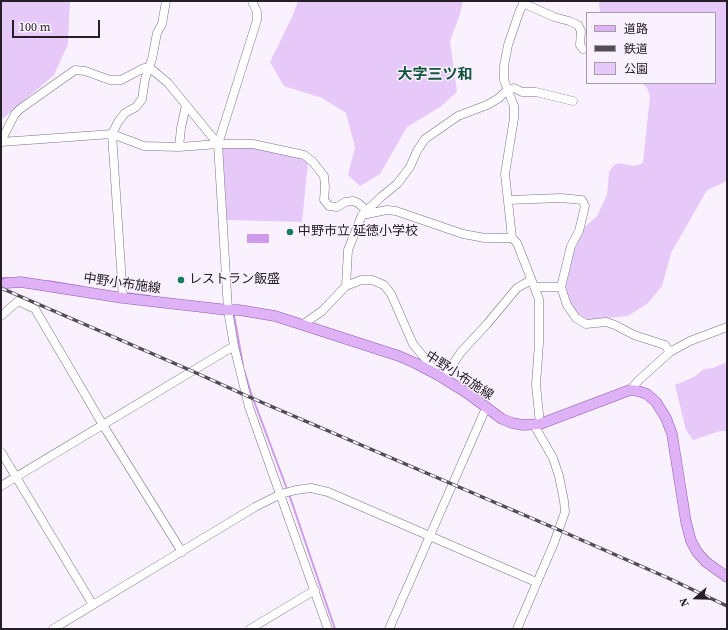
<!DOCTYPE html>
<html>
<head>
<meta charset="utf-8">
<style>
	body { margin:0 }
	#map { position:relative; width:728px; height:630px; overflow:hidden; background:#f9f1fe; font-family:"Source Serif 4","Noto Sans JP",serif }
	canvas { display:block }
	.frame { position:absolute; inset:0; border:2px solid #252028; pointer-events:none }
	.legend { position:absolute; left:586px; top:12px; width:130px; height:72px; box-sizing:border-box; background:#f9f1fe; border:1px solid #a49da8; margin:0; padding:5px 7px; list-style:none; font-size:12px; color:#252028 }
	.legend li { display:flex; align-items:center; gap:8px; height:20px }
	.legend b { width:20px; border:1px solid #a49da8 }
	.north { position:absolute; left:676px; top:578px; width:40px; height:40px; -webkit-text-stroke:3px #f9f1fe; paint-order:stroke; rotate:250deg; font-size:11px; font-weight:700; line-height:16px; text-align:center; color:#252028 }
	.north::after { content:''; display:block; margin:auto; width:14px; height:18px; background:#252028; clip-path:polygon(50% 0,100% 100%,50% 72%,0 100%) }
	.scale { position:absolute; left:12px; top:20px; width:88px; height:18px; box-sizing:border-box; border:2px solid #252028; border-top:0; padding-left:5px; font-size:12px; line-height:14px; white-space:nowrap; color:#252028; -webkit-text-stroke:3px #f9f1fe; paint-order:stroke }
</style>
</head>
<body>
<div id="map">
<canvas width="728" height="630"></canvas>
<div class="frame"></div>
<ul class="legend">
<li><b style="height:5px;background:#dfb1f7"></b>道路</li>
<li><b style="height:5px;background:#524c55"></b>鉄道</li>
<li><b style="height:11px;background:#e6c8f9"></b>公園</li>
</ul>
<div class="north">N</div>
<div class="scale">100 m</div>
</div>
<script>
const context = document.querySelector('canvas').getContext('2d');
context.lineJoin = 'round';
function fillPath(path, color) { context.fillStyle = color; context.fill(path, 'evenodd'); }
const poly = rows => new Path2D(rows.map(r => 'M' + r).join(''));
function strokePath(path, color, width, dash) { context.strokeStyle = color; context.lineWidth = width; context.lineCap = dash ? 'butt' : 'round'; context.setLineDash(dash || []); context.stroke(path); }
function write(font, color, halo, rows, align = 'center') {
  context.font = font + ' "Source Serif 4","Noto Sans JP",serif'; context.lineWidth = 3; context.setLineDash([]); context.textBaseline = 'middle'; context.strokeStyle = halo; context.fillStyle = color; for (const [text, x, y, turn = 0] of rows) {
    context.save(); context.translate(x, y); context.rotate((+turn || 0) * Math.PI / 180); context.textAlign = isNaN(turn) ? turn : align; if (halo) context.strokeText(text, 0, 0); context.fillText(text, 0, 0); context.restore();
  }
}
fillPath(poly([
	[1,1,70,1,68,44,54,75,1,120],
	[298,1,463,1,460,14,450,41,457,92,440,107,407,127,380,174,360,186,348,175,355,147,346,113,322,98,284,86,270,62,293,15],
	[599,1,727,1,727,181,707,190,671,253,662,286,648,303,628,316,588,320,577,313,570,303,566,286,574,249,584,228,597,216,607,195,609,172,613,166,618,163,634,166,643,163,650,96,647,88,642,83,715,83,715,13,600,13],
	[222,147,253,147,301,157,308,162,302,222,227,220],
	[727,362,727,431,720,431,693,440,686,430,675,385,694,377,704,369,713,368]
]), '#e6c8f9');
fillPath(poly([
	[247,234,269,234,269,243,247,243]
]), '#cd9bea');
strokePath(poly([
	[1,278,8,278],
	[48,281,83,287],
	[126,293,150,296],
	[234,315,243,365],
	[244,370,251,393,287,489],
	[289,494,335,629]
]), '#cd9bea', 2);
const minor = poly([
	[252,1,257,12,257,20,218,144,228,310,234,346,249,407,328,629],
	[525,1,520,10,508,45,504,66,504,80,514,106,514,118,505,174,512,238,517,243,539,299,539,343,536,385,540,424],
	[523,3,554,17,569,21,578,25,581,31,580,45,583,49],
	[1,141,15,114,20,109,75,70,85,71,110,80,121,80,144,68,150,68,168,83,218,144],
	[1,142,112,134,144,146,179,147,218,144,253,144,304,155,313,162,324,176,325,187,324,200,329,206,337,207,345,202,353,201,358,203,366,210],
	[179,147,181,128,186,105],
	[508,200,561,198,582,200,585,206,579,231,571,246,561,287],
	[362,215,387,210,396,211,463,234,485,238,512,238],
	[346,286,348,250,362,215,381,197,397,184,410,167,417,151,425,139,458,116,487,105,499,98,507,90,514,88,522,92,536,92,573,101],
	[535,287,561,287,567,305,576,318,586,324,606,322,615,325,634,335,665,345,670,352],
	[123,298,112,134,118,122,125,113,136,107,142,99,145,79,152,59,157,33,162,24,166,1],
	[1,316,18,301,35,309,103,425,182,552],
	[302,325,322,311,346,286,361,280,372,280,384,285,391,294,413,344,437,373],
	[443,379,461,352,487,324,517,288,531,280],
	[630,390,639,380,670,352,690,341,727,327],
	[1,452,93,605],
	[1,486,234,346],
	[53,629,255,507,281,494,296,490,311,488,328,492,536,582],
	[250,629,315,590],
	[389,629,486,408],
	[517,629,554,543,565,512,564,501,559,476,553,458,534,425]
]);
const major = poly([
	[1,285,7,283,21,282,123,298,228,310,239,310,275,316,399,356,415,363,438,375,467,393,502,419,512,423,523,425,540,424,630,390,638,391,647,394,656,402,666,418,672,434,686,522,691,541,697,552,706,562,727,577]
]);
strokePath(minor, '#7d7184', 9);
strokePath(major, '#905cab', 11);
strokePath(minor, '#fff', 8);
strokePath(major, '#dfb1f7', 10);
const rail = poly([
	[1,288,192,371,247,396,559,530,668,578,727,606]
]);
strokePath(rail, '#524c55', 3.5);
strokePath(rail, '#f9f1fe', 2, [6]);
for (const [x, y, r, color] of [
	[290,232,4,"#147d58"],
	[181,280,4,"#147d58"]
]) { const dot = new Path2D(); dot.arc(x, y, r, 0, 2 * Math.PI); context.fillStyle = color; context.fill(dot); strokePath(dot, '#f9f1fe', 1.5); }
write('13px', '#252028', '#f9f1fe', [
	["中野市立 延徳小学校",298,232],
	["レストラン飯盛",189,280]
], 'left');
write('13px', '#252028', '#f9f1fe', [
	["中野小布施線",122,284,8],
	["中野小布施線",459,376,33]
]);
write('bold 15px', '#11563c', '#f9f1fe', [
	["大字三ツ和",435,75]
]);
</script>
</body>
</html>
